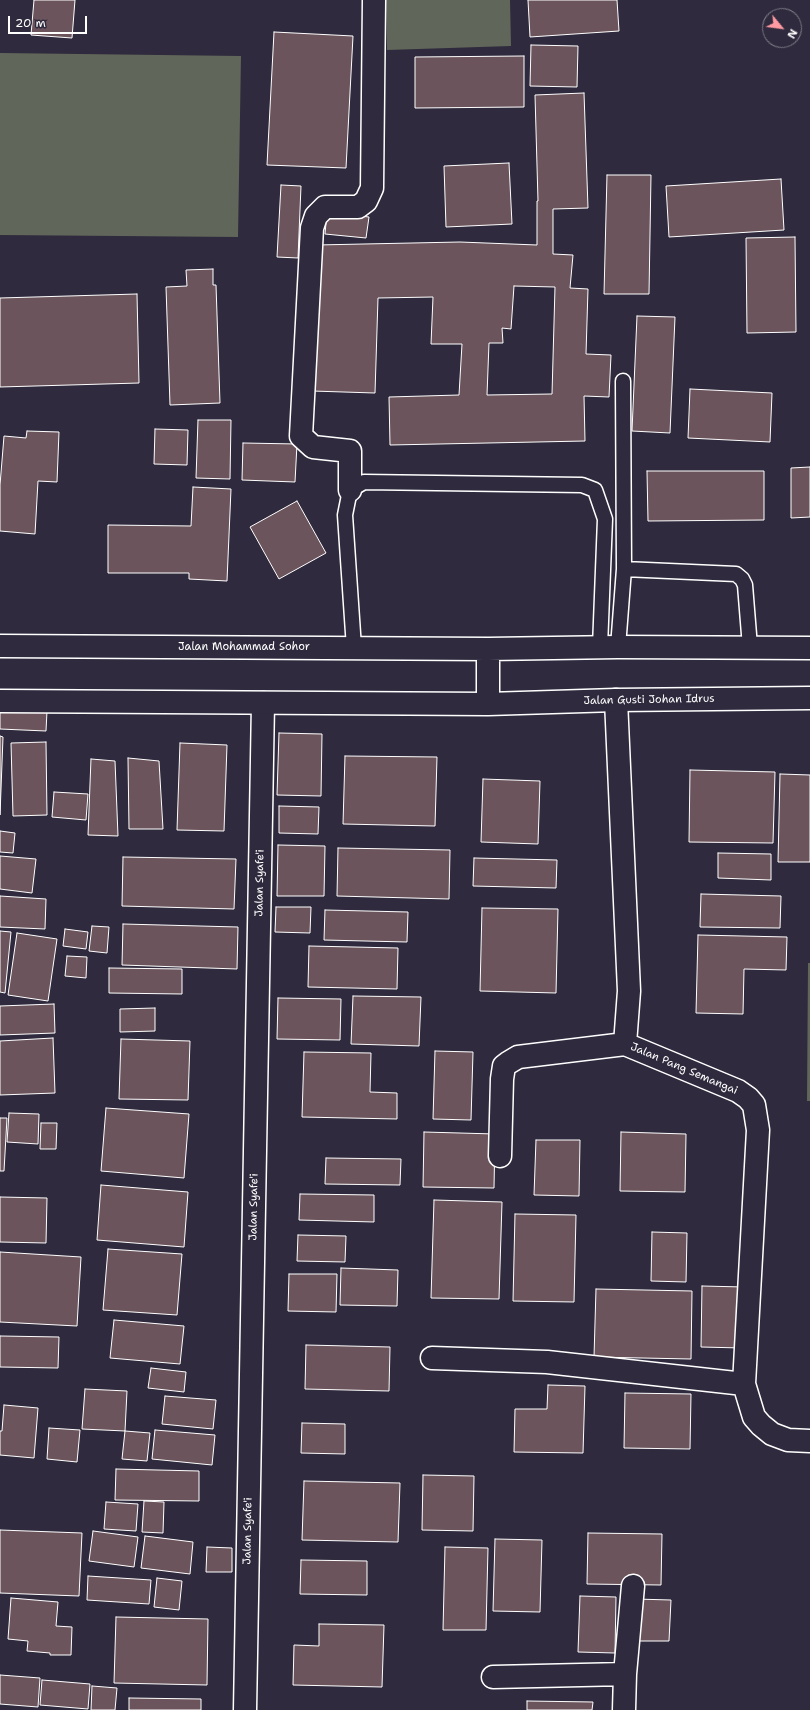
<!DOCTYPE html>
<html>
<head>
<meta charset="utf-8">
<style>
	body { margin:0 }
	#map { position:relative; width:810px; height:1710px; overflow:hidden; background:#2f2a3d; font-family:"Shantell Sans",sans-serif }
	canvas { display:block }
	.north { position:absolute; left:762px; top:8px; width:40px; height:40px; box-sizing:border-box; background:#2f2a3d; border:1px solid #827f8b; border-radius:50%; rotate:119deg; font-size:11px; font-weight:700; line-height:16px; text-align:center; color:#fff }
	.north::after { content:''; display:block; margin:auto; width:14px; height:18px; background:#ff9aa2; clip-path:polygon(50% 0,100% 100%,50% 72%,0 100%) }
	.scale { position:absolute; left:8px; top:16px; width:79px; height:18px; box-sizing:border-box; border:2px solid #fff; border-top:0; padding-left:5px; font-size:12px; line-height:14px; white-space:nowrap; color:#fff; -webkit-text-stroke:3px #2f2a3d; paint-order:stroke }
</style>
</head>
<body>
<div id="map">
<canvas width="810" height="1710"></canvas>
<div class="north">N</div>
<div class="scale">20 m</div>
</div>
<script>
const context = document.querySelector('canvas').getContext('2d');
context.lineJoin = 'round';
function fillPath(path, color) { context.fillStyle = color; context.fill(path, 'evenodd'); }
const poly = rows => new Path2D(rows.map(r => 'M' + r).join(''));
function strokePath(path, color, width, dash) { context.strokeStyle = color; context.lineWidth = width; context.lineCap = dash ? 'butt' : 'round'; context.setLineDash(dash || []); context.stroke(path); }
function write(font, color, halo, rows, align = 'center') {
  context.font = font + ' "Shantell Sans",sans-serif'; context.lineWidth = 4; context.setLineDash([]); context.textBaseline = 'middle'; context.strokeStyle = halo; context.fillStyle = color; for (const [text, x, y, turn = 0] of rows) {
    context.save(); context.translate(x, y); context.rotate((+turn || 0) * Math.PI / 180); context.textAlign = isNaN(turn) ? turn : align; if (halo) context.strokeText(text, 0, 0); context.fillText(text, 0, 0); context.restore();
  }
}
fillPath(poly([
	[386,0,510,0,511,46,387,50],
	[0,53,241,56,238,237,0,235],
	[808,963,810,963,810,1101,807,1101]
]), '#606659');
const building = poly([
	[34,0,75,0,72,38,31,35,34,0],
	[528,0,617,0,619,31,530,37,528,0],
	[274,32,353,36,346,168,267,165,274,32],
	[531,45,578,46,577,87,530,86,531,45],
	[524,56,524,107,415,108,415,57,524,56],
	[584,93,588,208,553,209,553,254,573,255,570,288,588,289,586,354,611,355,609,397,584,396,585,441,390,445,389,397,459,395,462,344,431,344,433,297,378,298,375,393,312,391,316,245,460,242,537,245,537,201,538,201,535,95,584,93],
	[514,286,555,287,552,394,487,395,489,343,503,343,502,328,511,329,514,286],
	[509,163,512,224,446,227,444,166,509,163],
	[607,175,651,175,649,294,604,294,607,175],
	[781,179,784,230,669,237,666,186,781,179],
	[281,185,301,186,298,258,277,257,281,185],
	[327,212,369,217,366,238,325,234,327,212],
	[795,237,796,332,747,333,746,238,795,237],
	[213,269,213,285,216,285,220,403,170,405,166,287,187,286,186,270,213,269],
	[137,294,139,383,0,387,0,298,137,294],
	[637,316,675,317,670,433,632,431,637,316],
	[690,389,772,393,770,442,688,438,690,389],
	[198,420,231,420,230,479,196,478,198,420],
	[155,429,188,430,187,465,154,464,155,429],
	[27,431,59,432,57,482,38,481,35,534,0,531,0,485,4,436,26,438,27,431],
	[243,443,297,444,295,482,242,480,243,443],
	[810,467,810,517,791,518,791,468,810,467],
	[647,471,764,471,764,520,648,521,647,471],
	[193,487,231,489,227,581,189,579,189,573,108,573,108,525,191,526,193,487],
	[297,501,326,553,279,579,250,527,297,501],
	[0,709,47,711,46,731,0,729,0,709],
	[279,733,322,734,321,796,277,795,279,733],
	[0,736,3,737,0,815,0,736],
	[46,742,47,815,13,816,11,743,46,742],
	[180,743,227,745,224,831,177,830,180,743],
	[345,756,437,757,435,826,343,824,345,756],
	[128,758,159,761,163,829,129,829,128,758],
	[91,759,115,761,118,836,88,835,91,759],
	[690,770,775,772,773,843,689,842,690,770],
	[780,774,810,775,810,862,778,862,780,774],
	[483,779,540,781,538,844,481,842,483,779],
	[54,792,88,794,86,820,52,817,54,792],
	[279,806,319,807,318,834,279,833,279,806],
	[0,831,15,833,13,853,0,852,0,831],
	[278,845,325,846,324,896,277,896,278,845],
	[338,848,450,850,449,899,337,896,338,848],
	[718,853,771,854,771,880,718,878,718,853],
	[0,856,36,859,32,893,0,889,0,856],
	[123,857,236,859,234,909,122,906,123,857],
	[474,858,557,860,556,888,473,886,474,858],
	[701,894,781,896,780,928,700,927,701,894],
	[0,896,46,899,45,929,0,927,0,896],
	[276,907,311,907,310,933,275,932,276,907],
	[482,908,558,909,556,993,480,991,482,908],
	[325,910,408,912,407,942,324,940,325,910],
	[123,924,238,927,237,969,122,965,123,924],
	[92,926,109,927,107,953,89,951,92,926],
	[65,929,88,932,86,949,63,946,65,929],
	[0,931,11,932,5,993,0,992,0,931],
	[17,933,57,939,48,1001,8,995,17,933],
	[698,935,787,937,786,970,744,969,743,1014,696,1013,698,935],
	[309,946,398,948,397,989,308,987,309,946],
	[67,956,87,957,86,978,65,976,67,956],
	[109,968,182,969,182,994,109,993,109,968],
	[353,996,421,997,419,1046,351,1044,353,996],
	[278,998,341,999,340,1040,277,1039,278,998],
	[54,1004,55,1033,0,1035,0,1006,54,1004],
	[155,1008,155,1031,120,1032,120,1009,155,1008],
	[53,1038,55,1093,0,1095,0,1041,53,1038],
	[121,1039,190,1041,188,1100,119,1099,121,1039],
	[435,1051,473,1052,471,1120,433,1119,435,1051],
	[304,1052,371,1053,370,1092,397,1093,397,1119,302,1117,304,1052],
	[106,1108,189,1114,184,1178,101,1171,106,1108],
	[9,1113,39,1114,38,1144,7,1142,9,1113],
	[0,1118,7,1118,4,1171,0,1171,0,1118],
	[41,1123,57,1123,56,1149,40,1149,41,1123],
	[424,1132,495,1134,494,1188,423,1187,424,1132],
	[621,1132,686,1134,685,1192,620,1191,621,1132],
	[536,1140,580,1140,579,1196,534,1195,536,1140],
	[326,1158,401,1159,400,1185,325,1184,326,1158],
	[101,1185,188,1192,184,1247,97,1240,101,1185],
	[300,1194,374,1195,374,1222,299,1220,300,1194],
	[0,1197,47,1198,46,1243,0,1242,0,1197],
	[434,1200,502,1202,499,1299,431,1298,434,1200],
	[515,1214,576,1215,574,1302,513,1301,515,1214],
	[652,1232,687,1233,686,1282,651,1281,652,1232],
	[298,1235,346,1236,345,1262,297,1261,298,1235],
	[108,1249,182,1254,177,1315,103,1310,108,1249],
	[0,1252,81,1257,77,1326,0,1322,0,1252],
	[341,1268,398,1270,397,1306,340,1305,341,1268],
	[289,1274,337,1274,336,1312,288,1311,289,1274],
	[702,1286,744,1287,742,1348,701,1347,702,1286],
	[596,1289,692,1291,691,1359,594,1357,596,1289],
	[114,1320,184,1326,180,1364,110,1358,114,1320],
	[0,1336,59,1337,58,1368,0,1367,0,1336],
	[306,1345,390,1347,389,1391,305,1389,306,1345],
	[151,1368,186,1372,184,1392,148,1388,151,1368],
	[548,1385,585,1386,583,1453,514,1452,515,1409,547,1409,548,1385],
	[85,1389,127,1391,125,1431,82,1429,85,1389],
	[625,1393,691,1394,690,1449,624,1448,625,1393],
	[165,1396,216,1400,213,1429,162,1424,165,1396],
	[4,1405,38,1408,34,1458,0,1455,0,1431,2,1431,4,1405],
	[302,1423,345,1424,345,1454,301,1453,302,1423],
	[49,1428,80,1430,77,1462,47,1459,49,1428],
	[155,1430,215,1435,212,1465,152,1459,155,1430],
	[125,1431,150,1433,147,1461,122,1459,125,1431],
	[116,1469,199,1471,199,1501,115,1500,116,1469],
	[423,1475,474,1476,473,1531,422,1530,423,1475],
	[304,1481,400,1483,398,1542,302,1540,304,1481],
	[144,1501,164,1502,163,1533,142,1532,144,1501],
	[106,1502,138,1504,136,1531,104,1529,106,1502],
	[0,1530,82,1533,79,1596,0,1593,0,1530],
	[93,1531,138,1537,134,1567,89,1561,93,1531],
	[588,1533,662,1534,661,1585,587,1584,588,1533],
	[145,1536,193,1542,190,1574,141,1568,145,1536],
	[495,1539,542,1540,540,1612,493,1611,495,1539],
	[207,1547,232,1548,232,1572,206,1572,207,1547],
	[445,1547,488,1548,486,1630,443,1630,445,1547],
	[301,1560,367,1561,367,1595,300,1594,301,1560],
	[88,1576,151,1580,149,1604,87,1600,88,1576],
	[157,1578,182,1581,179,1610,154,1607,157,1578],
	[580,1596,616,1597,615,1653,578,1652,580,1596],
	[11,1598,58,1602,56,1626,72,1627,71,1655,50,1655,50,1653,27,1651,28,1641,8,1639,11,1598],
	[635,1599,671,1600,669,1641,634,1641,635,1599],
	[116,1617,208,1619,207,1685,114,1683,116,1617],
	[319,1624,384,1625,382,1687,293,1685,294,1645,319,1646,319,1624],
	[0,1675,40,1678,38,1707,0,1704,0,1675],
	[42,1680,90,1684,88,1709,40,1705,42,1680],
	[92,1686,117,1688,115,1710,91,1710,92,1686],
	[129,1698,201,1699,201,1710,129,1710,129,1698],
	[527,1701,593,1702,592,1710,527,1710,527,1701]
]);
fillPath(building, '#6b545b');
strokePath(building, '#fff', 1);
const lane = poly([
	[624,569,736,574,742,579,745,585,750,647],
	[618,647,624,569,623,381],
	[354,648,345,515,350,490,364,482,582,485,595,490,605,519,600,647]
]);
const street = poly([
	[350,490,350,451,313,447,301,436,312,228,316,216,325,207,358,207,366,201,372,188,374,0],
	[616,700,629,991,625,1044,738,1091,748,1098,754,1105,758,1130,744,1384,754,1417,761,1425,772,1434,788,1440,810,1441],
	[500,1156,502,1079,504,1066,508,1063,518,1057,625,1044],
	[432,1358,547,1362,744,1384],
	[625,1674,633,1586],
	[493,1677,625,1674,624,1710],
	[245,1710,263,703]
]);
const secondary = poly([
	[0,646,488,649,618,647,810,648],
	[0,701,488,704,616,700,810,698],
	[488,704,488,649]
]);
strokePath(lane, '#fff', 17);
strokePath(street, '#fff', 25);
strokePath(secondary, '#fff', 25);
strokePath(lane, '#2f2a3d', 14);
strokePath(street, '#2f2a3d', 22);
strokePath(secondary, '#2f2a3d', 22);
write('11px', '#fff', '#2f2a3d', [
	["Jalan Mohammad Sohor",244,647],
	["Jalan Gusti Johan Idrus",649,700,-1],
	["Jalan Syafe'i",260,883,-89],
	["Jalan Pang Semangai",684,1069,23],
	["Jalan Syafe'i",254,1207,-89],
	["Jalan Syafe'i",248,1531,-89]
]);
</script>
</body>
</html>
